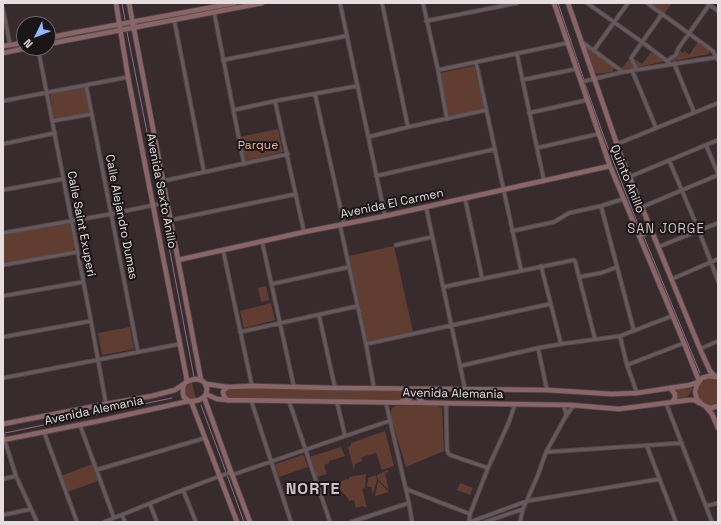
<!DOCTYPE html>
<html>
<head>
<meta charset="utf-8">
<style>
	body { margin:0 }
	#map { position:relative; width:721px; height:525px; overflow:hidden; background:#372b2e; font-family:"Space Grotesk",sans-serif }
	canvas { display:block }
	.frame { position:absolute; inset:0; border:4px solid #e5dddf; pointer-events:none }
	.north { position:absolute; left:16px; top:16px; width:40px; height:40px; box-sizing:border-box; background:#1a1516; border:1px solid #6b6566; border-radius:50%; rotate:227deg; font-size:11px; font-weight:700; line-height:16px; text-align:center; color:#e5dddf }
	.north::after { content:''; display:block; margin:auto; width:14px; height:18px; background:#93b7fd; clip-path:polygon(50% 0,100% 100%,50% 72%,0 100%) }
</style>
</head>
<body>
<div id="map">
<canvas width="721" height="525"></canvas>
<div class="frame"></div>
<div class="north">N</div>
</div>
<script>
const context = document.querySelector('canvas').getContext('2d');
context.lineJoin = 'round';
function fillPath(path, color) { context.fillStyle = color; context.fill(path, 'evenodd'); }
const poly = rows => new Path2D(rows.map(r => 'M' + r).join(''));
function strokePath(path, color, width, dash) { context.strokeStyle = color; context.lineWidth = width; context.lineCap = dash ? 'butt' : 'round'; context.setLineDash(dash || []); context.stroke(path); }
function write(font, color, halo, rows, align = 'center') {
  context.font = font + ' "Space Grotesk",sans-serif'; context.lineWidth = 4; context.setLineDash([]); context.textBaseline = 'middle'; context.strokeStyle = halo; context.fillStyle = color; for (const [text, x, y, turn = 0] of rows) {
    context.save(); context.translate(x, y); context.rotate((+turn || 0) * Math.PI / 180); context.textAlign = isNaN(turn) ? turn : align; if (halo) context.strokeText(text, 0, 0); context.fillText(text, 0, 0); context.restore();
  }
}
fillPath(poly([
	[649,3,672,3,664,14],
	[698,42,709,50,710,53,709,54,673,61,669,60,679,50,683,53,685,51,689,55],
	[585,46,613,66,614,68,613,71,611,72,598,74,594,72],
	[652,51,661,58,662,59,662,62,624,70,621,69,631,57,642,64],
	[474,66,484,109,448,117,440,73],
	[83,87,85,88,90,114,54,121,50,93],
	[278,129,283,152,244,161,239,137],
	[68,223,71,226,75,246,72,251,3,264,3,234],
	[394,246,413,332,368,342,349,256],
	[266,286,269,300,261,302,258,288],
	[271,303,275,320,244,328,240,311],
	[130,327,134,349,102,355,98,333],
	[713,378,718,381,718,404,710,406,705,405,699,398,697,392,698,387,702,382,708,379],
	[192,383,195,395,196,398,191,398,187,397,185,393,186,387,188,385],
	[256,388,404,391,408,394,408,397,406,400,376,401,229,399,226,397,225,392,227,390],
	[693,388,692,390,689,395,685,399,677,400,677,395,675,390],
	[396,406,438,406,442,408,444,451,406,467,391,417,391,413,392,408],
	[385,431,394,466,382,470,376,453,362,457,362,461,355,464,354,471,348,447,351,445,351,443],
	[341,447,345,456,329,461,329,463,324,465,327,474,316,477,309,457],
	[302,455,304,456,308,467,279,477,275,465,276,464],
	[92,464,98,481,67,492,61,476],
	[388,470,388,472,385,473,389,490,378,480,377,475,382,473,382,472],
	[366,474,365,488,362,489,367,508,362,506,356,508,354,500,349,501,348,498,337,487,335,483,349,479,349,477],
	[376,475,377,480,373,494,371,487,367,487,368,478],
	[378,481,389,492,375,496],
	[460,483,473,488,470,495,457,490]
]), '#613d31');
strokePath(poly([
	[122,3,125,20],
	[558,3,584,80],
	[127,32,161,202],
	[585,84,607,145,641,232],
	[161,205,194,377],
	[644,237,700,373],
	[201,405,226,472],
	[99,413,172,398],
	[5,433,97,414],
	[227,475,244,522]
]), '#8a6e8e', 1);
const street = poly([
	[340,3,385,216],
	[382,3,408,127],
	[423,3,438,70,447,119],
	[587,3,642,42,667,61,670,64],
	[647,3,713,51,718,60],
	[707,3,718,11],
	[3,9,10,45],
	[214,12,244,164],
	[174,19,204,172],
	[426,21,517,3],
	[582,42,623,72],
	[38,48,91,321,106,404],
	[594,50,628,3],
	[517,54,544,181],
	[223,60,346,36],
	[667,61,676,55,678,49,709,5],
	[476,62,521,270],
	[674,63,694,112],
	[438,70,567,43],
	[632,70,656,128],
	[637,70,631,58,662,14],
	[522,80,576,69],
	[581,82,623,72,718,57],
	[86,85,138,352],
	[315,94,344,224],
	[3,101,128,77],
	[275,101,304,232],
	[234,110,275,101,357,86],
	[529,113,587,100],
	[52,121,92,114],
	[368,137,408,127,486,110],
	[3,144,55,133],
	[617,144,718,103],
	[706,145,718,174],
	[537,148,598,134],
	[669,160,699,231,718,281],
	[376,176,495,149],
	[629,177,718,140],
	[163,181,288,154],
	[3,190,63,179],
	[465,198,482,278],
	[601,206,634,331],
	[426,207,465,389],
	[642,207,718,175],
	[171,220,296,194],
	[340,225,366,344,374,388],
	[512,231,554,222,569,213,601,206,623,199],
	[3,233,111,214,154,205,167,202],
	[262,241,294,387],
	[396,245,432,237],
	[658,247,718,223],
	[223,250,252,386],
	[3,265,77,252],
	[541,266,561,344],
	[579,277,601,273,617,267],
	[672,279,718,259],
	[272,284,349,267],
	[443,287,574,260,575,261,576,265,595,339],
	[3,296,83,282],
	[319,315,335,388],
	[240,332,358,306],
	[620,336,627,365,637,393],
	[3,337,91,321],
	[366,344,550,304],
	[538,348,547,390],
	[700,349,718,341],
	[627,365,684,343],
	[460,366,538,348,561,344,620,336,672,316],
	[3,378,180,344],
	[251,400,291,522],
	[289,401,330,522],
	[337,402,345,436],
	[386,403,409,503,412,522],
	[666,403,712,522],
	[446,404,447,449,448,453,450,455,488,468],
	[563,405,566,412,566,416],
	[80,425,114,518],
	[44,432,77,522],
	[3,435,16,476,37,522],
	[647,446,676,522],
	[546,452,682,443],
	[96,470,205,438],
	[232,475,389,421],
	[3,479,16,476],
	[406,489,470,514],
	[183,490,196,522],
	[150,504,157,522],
	[706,506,718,503],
	[3,515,31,509],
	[122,515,125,522],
	[104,522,183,490,231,472],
	[351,522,409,503],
	[469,522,470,514,488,468,509,422,515,404],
	[470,522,527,501,660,479],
	[485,522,523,509],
	[520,522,523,509,538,475,546,452,566,416,574,405]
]);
const secondary = poly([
	[116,3,128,77,186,375,187,382],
	[129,3,201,380],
	[554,3,610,166,684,343,699,381],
	[568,3,621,156,700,349,710,371,716,377],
	[48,38,67,34,235,3],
	[48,44,262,3],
	[3,46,24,43],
	[3,53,27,48],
	[639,236,651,230],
	[178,260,304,232,385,216,610,166],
	[716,377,709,376,702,378,697,385,695,392,697,399,703,405,711,408,718,406],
	[206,384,228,387,252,386,335,388,547,390,612,394,637,393,690,385,698,382],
	[670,388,675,394,675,398,672,402],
	[206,394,217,399,227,400,570,405,619,409,689,400,695,400,699,403],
	[204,397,231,472,250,522],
	[227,400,224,396,223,392,225,389,228,387],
	[191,401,237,522],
	[402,401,408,400,410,398,409,392,405,389],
	[424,403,420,400,418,395,421,391,425,391],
	[706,407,712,414,718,428],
	[3,424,106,404,152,396,175,390,188,381,195,379,201,380,205,383,207,389,206,394,204,397,199,400,194,401,189,401,184,397,183,394,183,388,184,385],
	[3,440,99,421,189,401]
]);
strokePath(street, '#52484a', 5);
strokePath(secondary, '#52484a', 6);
strokePath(street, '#66585c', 3);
strokePath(secondary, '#896568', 4.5);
write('12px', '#f3ae97', '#1a1516', [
	["Parque",258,146]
]);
write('12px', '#e5dddf', '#1a1516', [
	["Quinto Anillo",627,179,68],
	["Avenida Sexto Anillo",161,191,79],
	["Avenida El Carmen",392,204,-12],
	["Calle Alejandro Dumas",121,217,79],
	["Calle Saint Exuperi",81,224,79],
	["Avenida Alemania",453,394,1],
	["Avenida Alemania",94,411,-12]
]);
context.letterSpacing = '1px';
write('13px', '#d1c1c5', '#1a1516', [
	["SAN JORGE",666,229]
]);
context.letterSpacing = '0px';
context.letterSpacing = '1px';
write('bold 16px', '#d1c1c5', '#1a1516', [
	["NORTE",313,490]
]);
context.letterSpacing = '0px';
</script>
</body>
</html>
